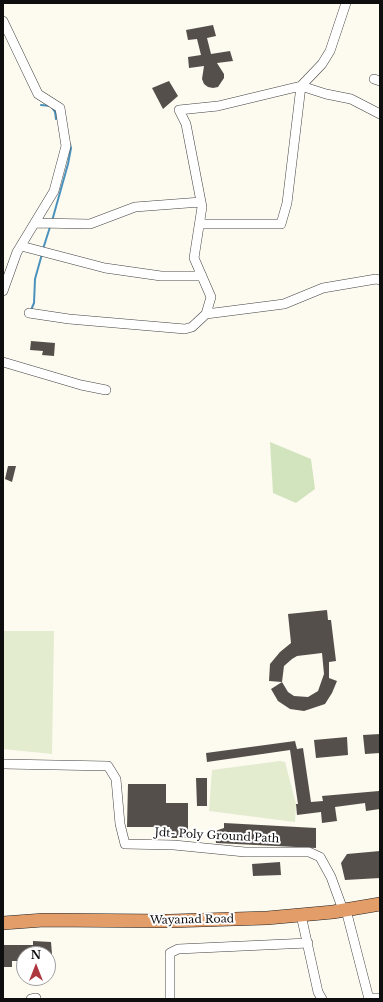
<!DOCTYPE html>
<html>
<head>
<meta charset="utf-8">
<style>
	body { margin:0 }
	#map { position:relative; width:383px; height:1002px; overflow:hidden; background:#fdfaf0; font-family:"Libre Baskerville",serif }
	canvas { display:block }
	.frame { position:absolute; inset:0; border:4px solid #0e0e0e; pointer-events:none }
	.north { position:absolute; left:16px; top:946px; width:40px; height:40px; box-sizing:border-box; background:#fff; border:1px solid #9f9f9f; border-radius:50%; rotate:0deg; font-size:11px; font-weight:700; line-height:16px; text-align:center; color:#0e0e0e }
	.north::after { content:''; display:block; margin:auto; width:14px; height:18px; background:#ad363f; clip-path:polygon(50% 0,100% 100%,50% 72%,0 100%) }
</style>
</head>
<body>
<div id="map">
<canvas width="383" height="1002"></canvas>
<div class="frame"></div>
<div class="north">N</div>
</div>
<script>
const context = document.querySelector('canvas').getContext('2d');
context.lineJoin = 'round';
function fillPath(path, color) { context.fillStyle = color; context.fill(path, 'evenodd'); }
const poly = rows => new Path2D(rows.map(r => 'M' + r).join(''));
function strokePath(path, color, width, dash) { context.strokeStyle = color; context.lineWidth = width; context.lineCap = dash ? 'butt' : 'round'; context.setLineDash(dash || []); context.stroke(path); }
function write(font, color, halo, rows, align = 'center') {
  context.font = font + ' "Libre Baskerville",serif'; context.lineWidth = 4; context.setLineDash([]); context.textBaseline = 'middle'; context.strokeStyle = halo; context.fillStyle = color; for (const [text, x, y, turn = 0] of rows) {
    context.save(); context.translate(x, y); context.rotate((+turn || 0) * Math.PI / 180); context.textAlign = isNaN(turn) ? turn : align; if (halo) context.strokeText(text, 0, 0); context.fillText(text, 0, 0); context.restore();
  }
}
fillPath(poly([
	[270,442,311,459,315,489,296,503,273,493]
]), '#d2e4be');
fillPath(poly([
	[3,631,54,631,52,754,3,749],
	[280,761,285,762,296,804,295,822,209,811,212,770]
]), '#e3ecce');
strokePath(poly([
	[41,105,51,106,55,112,56,119],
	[52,221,68,164,71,148,70,144],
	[43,249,50,227],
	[31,310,34,303,35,279,42,254]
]), '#4a92bd', 2);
fillPath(poly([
	[213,25,216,36,207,38,211,54,230,51,233,61,217,63,224,74,224,78,218,87,213,88,208,87,204,84,202,79,204,66,189,68,188,57,201,55,197,39,188,40,186,30],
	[169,81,178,96,163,109,152,88],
	[31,341,55,343,54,356,42,355,43,351,30,350],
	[8,466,16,466,12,482,5,479],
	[327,610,328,620,331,620,336,661,329,662,329,678,337,681,332,693,325,704,304,711,290,709,278,701,271,689,282,682,288,692,294,696,308,697,318,691,324,674,322,653,297,656,292,659,284,666,282,682,269,681,270,664,280,652,291,643,288,614],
	[380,734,380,753,365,754,363,735],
	[347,737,348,755,316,758,314,740],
	[295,741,297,749,303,748,311,802,323,801,322,796,379,791,380,809,366,811,365,803,335,807,337,821,322,823,321,812,297,815,296,804,298,804,290,750,207,762,206,753],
	[196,778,207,778,207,806,197,806],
	[128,784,166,784,166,803,188,803,188,838,170,838,170,827,127,827],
	[224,823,316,828,316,848,216,843,215,831,224,828],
	[380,851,380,878,345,880,341,863,347,854],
	[280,862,281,875,253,876,252,864],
	[33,941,51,942,52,954,24,954,24,961,12,961,12,967,4,967,3,945,33,945]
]), '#554f4b');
const minor = poly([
	[3,21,38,94,60,108,66,146,54,191,17,252,3,291],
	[374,79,380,81],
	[380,114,351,99,326,94,301,86,218,106,179,110,186,124,202,207,194,258,211,297,206,314,284,304,323,288,376,279,380,280],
	[37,223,90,224,135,207,201,202],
	[200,224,281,224,287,203,301,86,322,64,330,51,346,3],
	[21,246,105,268,161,276,202,276],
	[29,313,69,319,185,329,192,327,206,314],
	[3,362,81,385,106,390],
	[3,764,108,766,116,779,120,824,125,844,174,845,245,852,309,852,320,857,331,877,343,910],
	[346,910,369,999],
	[301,915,318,992,322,999],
	[369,998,380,998],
	[31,999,36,998],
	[170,999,170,953,178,949,308,943]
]);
const highway = poly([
	[3,923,44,920,170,921,267,918,333,912,380,904]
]);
strokePath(minor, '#414141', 10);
strokePath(highway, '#1f1f1f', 14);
strokePath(minor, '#fff', 9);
strokePath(highway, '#e39d69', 13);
write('11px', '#0e0e0e', '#fff', [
	["Jdt- Poly Ground Path",217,836,3],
	["Wayanad Road",192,920,-1]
]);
</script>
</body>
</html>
